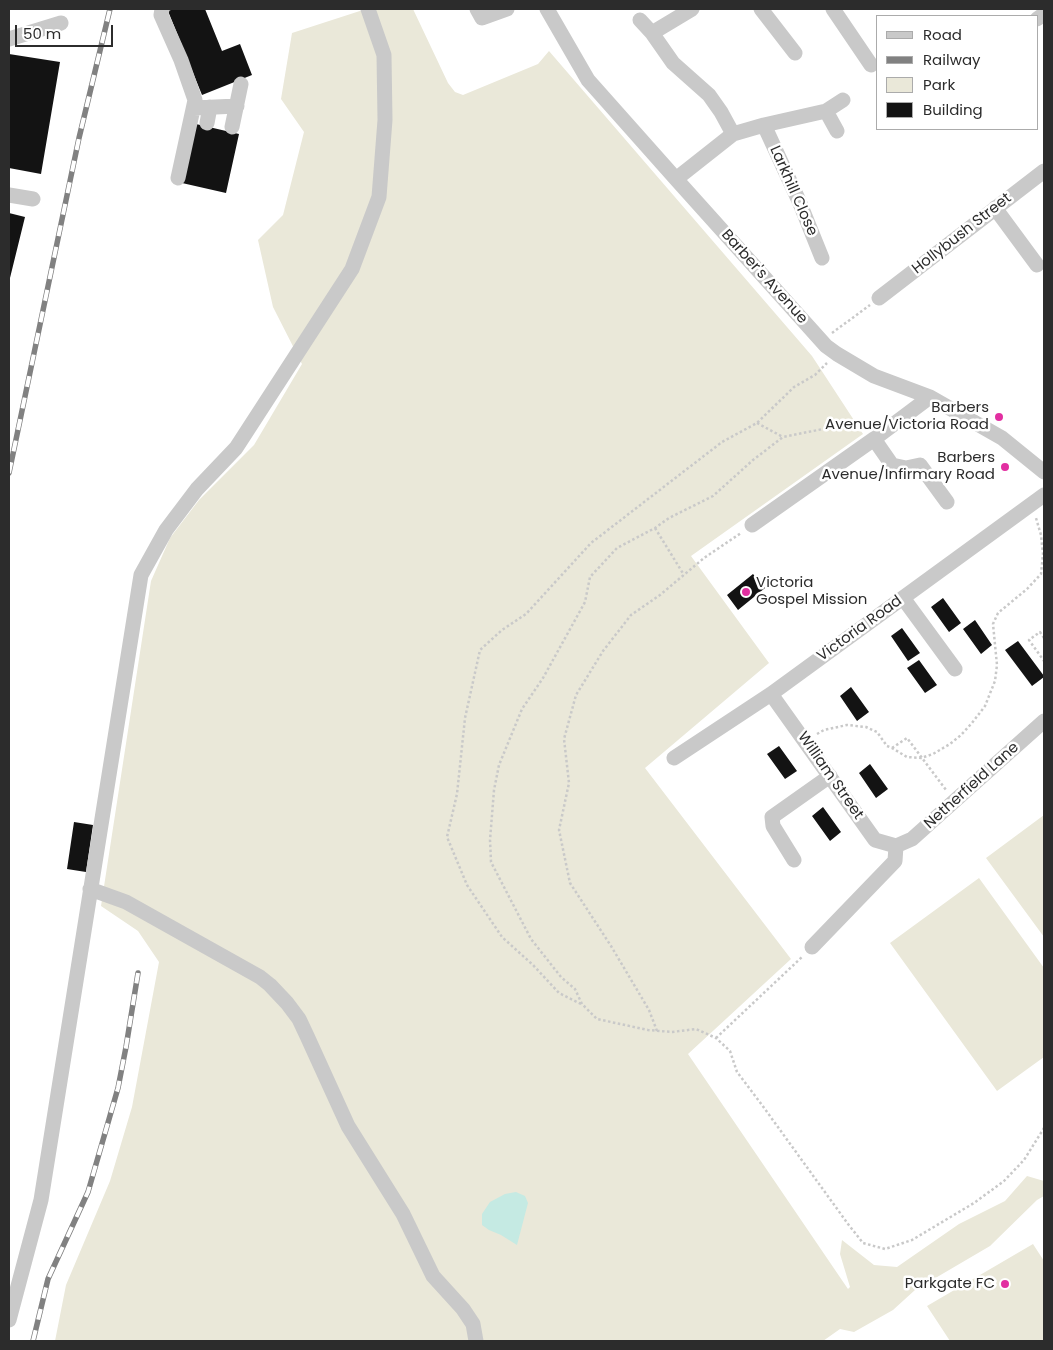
<!DOCTYPE html>
<html>
<head>
<meta charset="utf-8">
<style>
	body { margin:0 }
	#map { position:relative; width:1053px; height:1350px; overflow:hidden; background:#fff; font-family:Poppins,sans-serif }
	canvas { display:block }
	.frame { position:absolute; inset:0; border:10px solid #2c2c2c; pointer-events:none }
	.legend { position:absolute; left:876px; top:15px; width:162px; height:115px; box-sizing:border-box; background:#fff; border:1px solid #ababab; margin:0; padding:6px 9px; list-style:none; font-size:15px; color:#2c2c2c }
	.legend li { display:flex; align-items:center; gap:10px; height:25px }
	.legend b { width:25px; border:1px solid #ababab }
	.scale { position:absolute; left:15px; top:25px; width:98px; height:22px; box-sizing:border-box; border:2px solid #2c2c2c; border-top:0; padding-left:6px; font-size:15px; line-height:18px; white-space:nowrap; color:#2c2c2c; -webkit-text-stroke:4px #fff; paint-order:stroke }
</style>
</head>
<body>
<div id="map">
<canvas width="1053" height="1350"></canvas>
<div class="frame"></div>
<ul class="legend">
<li><b style="height:6px;background:#c9c9c9"></b>Road</li>
<li><b style="height:6px;background:#818181"></b>Railway</li>
<li><b style="height:14px;background:#eae8d9"></b>Park</li>
<li><b style="height:14px;background:#131313"></b>Building</li>
</ul>
<div class="scale">50 m</div>
</div>
<script>
const context = document.querySelector('canvas').getContext('2d');
context.lineJoin = 'round';
function fillPath(path, color) { context.fillStyle = color; context.fill(path, 'evenodd'); }
const poly = rows => new Path2D(rows.map(r => 'M' + r).join(''));
function strokePath(path, color, width, dash) { context.strokeStyle = color; context.lineWidth = width; context.lineCap = dash ? 'butt' : 'round'; context.setLineDash(dash || []); context.stroke(path); }
function write(font, color, halo, rows, align = 'center') {
  context.font = font + ' Poppins,sans-serif'; context.lineWidth = 5; context.setLineDash([]); context.textBaseline = 'middle'; context.strokeStyle = halo; context.fillStyle = color; for (const [text, x, y, turn = 0] of rows) {
    context.save(); context.translate(x, y); context.rotate((+turn || 0) * Math.PI / 180); context.textAlign = isNaN(turn) ? turn : align; if (halo) context.strokeText(text, 0, 0); context.fillText(text, 0, 0); context.restore();
  }
}
fillPath(poly([
	[366,9,413,9,448,83,455,92,463,95,538,64,549,51,812,356,863,434,691,556,769,663,645,768,791,959,688,1054,848,1289,850,1287,840,1254,842,1240,874,1265,897,1267,959,1224,1005,1201,1027,1176,1044,1181,1044,1196,1037,1200,990,1246,915,1290,893,1310,854,1332,840,1329,823,1341,55,1341,66,1285,110,1181,132,1107,159,962,138,931,101,906,151,581,170,538,199,500,254,445,302,364,273,307,258,240,283,215,304,132,281,99,292,33],
	[1044,815,1044,937,986,858],
	[979,878,1044,968,1044,1057,997,1091,890,943],
	[1033,1244,1044,1261,1044,1341,950,1341,927,1306]
]), '#eae8d9');
fillPath(poly([
	[516,1192,525,1196,528,1203,517,1245,501,1235,489,1230,482,1225,482,1214,490,1202,505,1194]
]), '#c5eae3');
fillPath(poly([
	[174,9,205,9,222,51,240,44,252,75,202,95,168,11],
	[9,54,60,62,41,174,9,168],
	[196,124,239,134,226,193,182,183],
	[9,213,25,217,9,282],
	[753,574,765,588,738,610,727,595],
	[943,598,961,623,949,632,931,607],
	[975,620,992,645,981,654,963,629],
	[902,628,920,653,908,661,891,636],
	[1018,641,1044,676,1044,677,1032,686,1005,650],
	[919,660,937,685,925,693,907,668],
	[851,687,869,712,857,721,840,696],
	[779,746,797,771,785,779,767,754],
	[870,764,888,789,876,798,859,773],
	[823,807,841,832,830,841,812,816],
	[74,822,93,825,86,872,67,869]
]), '#131313');
strokePath(poly([
	[832,333,870,305],
	[757,423,783,437],
	[867,427,863,421,783,437,753,460,713,496,669,518,655,528,617,548,590,577,585,602,543,678,522,709,499,765,494,790,490,840,491,862,531,939,561,977,575,989,582,1004,597,1019,648,1030,672,1032,696,1029,716,1038,730,1051,737,1072,762,1105,848,1224,863,1243,885,1249,912,1240,974,1203,1004,1181,1024,1160,1044,1128],
	[655,528,684,575],
	[1044,638,1040,632,1029,640,1044,661],
	[817,734,824,730,847,725,866,727,877,732,887,746,892,748,907,757,921,758,933,754,950,744,961,735,972,723,985,706,995,681,997,665,993,624,998,613,1027,589,1041,574,1043,554,1041,535,1036,518],
	[892,748,907,738,946,790],
	[581,1004,559,993,533,965,502,937,467,885,447,837,457,794,465,718,480,650,502,630,526,614,591,543,722,442,757,423,794,387,815,375,827,363],
	[657,1031,649,1010,611,946,570,883,559,830,569,783,564,739,576,695,603,651,631,615,660,595,704,558,741,533],
	[716,1038,802,957]
]), '#c9c9c9', 2.5, [2.5, 2.5]);
strokePath(poly([
	[162,9,161,15,181,60,195,100,178,178],
	[477,9,482,18,507,9],
	[547,9,588,80,676,179,826,346,837,354,874,376,930,397,1002,438,1044,472],
	[761,9,795,53],
	[833,9,871,65],
	[1037,19,1044,14],
	[640,20,652,33,673,63,709,95,721,112,733,134],
	[652,33,692,9],
	[9,39,61,23],
	[194,108,237,106],
	[826,111,837,131],
	[207,123,210,107],
	[764,125,799,201,822,258],
	[232,127,241,84],
	[676,179,733,134,764,125,826,111,843,100],
	[9,195,33,199],
	[995,208,1037,265],
	[879,298,1044,171],
	[874,439,892,465,906,468,920,465,947,502],
	[752,525,874,439,930,397],
	[903,598,955,669],
	[771,694,875,840,896,846],
	[674,758,771,694,1044,495],
	[896,846,912,839,1044,721],
	[794,860,773,826,772,817,830,776],
	[90,889,126,902,260,977,270,985,287,1003,299,1019,307,1036,348,1126,403,1214,433,1276,463,1309,473,1324,476,1341],
	[812,947,895,861,896,846],
	[9,1320,41,1200,141,575,166,530,197,489,236,448,352,269,379,197,385,120,384,55,368,9]
]), '#c9c9c9', 15);
const rail = poly([
	[9,473,79,138,110,9],
	[33,1341,48,1279,88,1192,118,1088,126,1047,138,973]
]);
strokePath(rail, '#818181', 5.5);
strokePath(rail, '#fff', 4, [11]);
for (const [x, y, r, color] of [
	[999,417,5,"#e22fa1"],
	[1005,467,5,"#e22fa1"],
	[746,592,5,"#e22fa1"],
	[1005,1284,5,"#e22fa1"]
]) { const dot = new Path2D(); dot.arc(x, y, r, 0, 2 * Math.PI); context.fillStyle = color; context.fill(dot); strokePath(dot, '#fff', 2); }
write('15px', '#2c2c2c', '#fff', [
	["Larkhill Close",793,191,66],
	["Hollybush Street",962,234,-38],
	["Barber's Avenue",764,277,48],
	["Victoria Road",860,629,-36],
	["William Street",830,776,55],
	["Netherfield Lane",972,786,-42]
]);
write('15px', '#2c2c2c', '#fff', [
	["Barbers",989,408],
	["Avenue/Victoria Road",989,425],
	["Barbers",995,458],
	["Avenue/Infirmary Road",995,475],
	["Victoria",756,583,"left"],
	["Gospel Mission",756,600,"left"],
	["Parkgate FC",995,1284]
], 'right');
</script>
</body>
</html>
